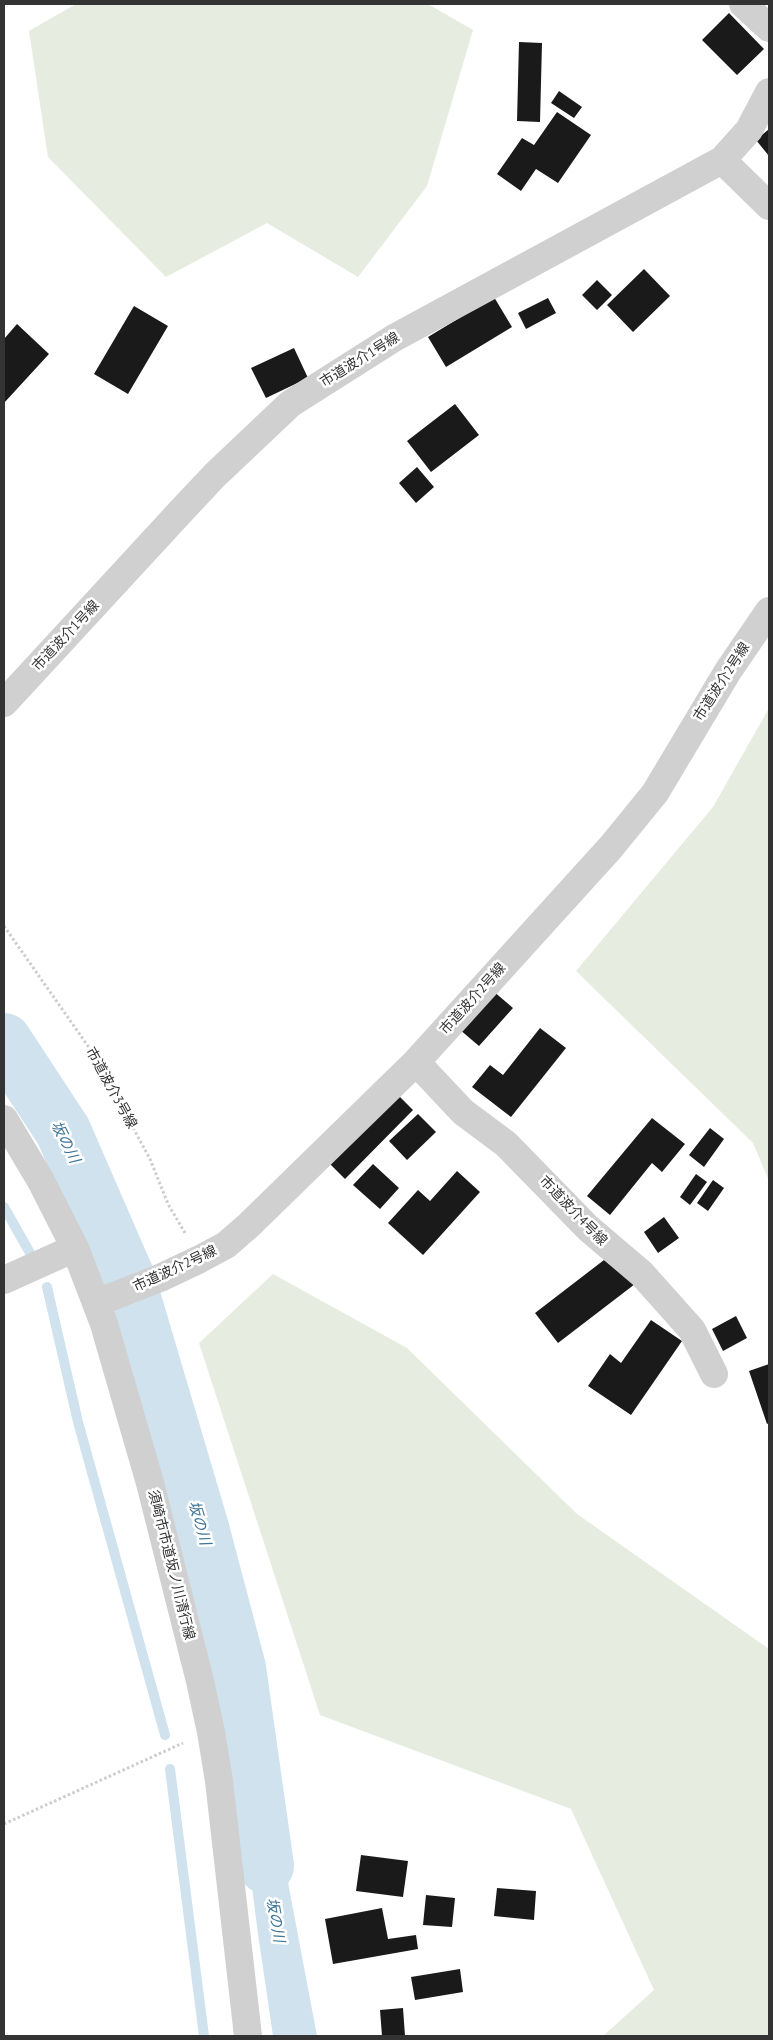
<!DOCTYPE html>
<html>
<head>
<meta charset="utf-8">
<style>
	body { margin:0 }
	#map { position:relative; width:773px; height:2040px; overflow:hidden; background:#fff; font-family:"PT Sans Narrow",sans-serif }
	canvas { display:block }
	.frame { position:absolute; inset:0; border:5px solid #333; pointer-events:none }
</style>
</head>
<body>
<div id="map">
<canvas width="773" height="2040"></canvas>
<div class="frame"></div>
</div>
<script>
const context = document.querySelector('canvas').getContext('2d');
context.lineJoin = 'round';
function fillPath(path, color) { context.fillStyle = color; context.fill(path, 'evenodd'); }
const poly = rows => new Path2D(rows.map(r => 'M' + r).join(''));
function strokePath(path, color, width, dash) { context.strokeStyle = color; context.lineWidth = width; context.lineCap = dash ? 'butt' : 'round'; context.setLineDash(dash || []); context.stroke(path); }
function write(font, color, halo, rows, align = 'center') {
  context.font = font + ' "PT Sans Narrow","Noto Sans JP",sans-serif'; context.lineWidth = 5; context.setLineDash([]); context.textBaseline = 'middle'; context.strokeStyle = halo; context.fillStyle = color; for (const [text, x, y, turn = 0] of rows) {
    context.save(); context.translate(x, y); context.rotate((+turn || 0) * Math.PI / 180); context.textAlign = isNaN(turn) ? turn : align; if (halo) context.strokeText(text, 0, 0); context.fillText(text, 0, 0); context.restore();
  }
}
fillPath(poly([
	[76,4,428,4,473,30,427,186,358,277,267,223,166,277,48,157,29,31],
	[769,708,769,1181,753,1143,576,971,713,807],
	[273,1274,407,1348,577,1514,769,1649,769,2036,603,2036,654,1990,571,1809,320,1715,199,1343]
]), '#e6ecdf');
fillPath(poly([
	[270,1787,317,2036,273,2036,258,1934,240,1792]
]), '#cfe2ee');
strokePath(poly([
	[4,1207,30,1253],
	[47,1287,78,1422,165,1735],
	[170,1769,204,2036]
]), '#cfe2ee', 10);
strokePath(poly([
	[4,1041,63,1131,127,1278,201,1528,238,1668,266,1866]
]), '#cfe2ee', 56);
fillPath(poly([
	[729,13,764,49,737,75,702,40],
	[519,42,542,43,540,122,517,121],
	[559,91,582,107,574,118,551,103],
	[557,112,591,135,558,183,536,169,521,191,497,174,522,138,534,145],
	[769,129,769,156,756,140],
	[644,269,670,296,633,332,607,305],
	[597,280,612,295,597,310,582,295],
	[494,297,512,327,446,367,428,337],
	[548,298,556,313,526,329,518,313],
	[134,306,168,326,128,394,94,374],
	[17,324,49,354,4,403,4,339],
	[294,348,308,378,266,398,251,368],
	[455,404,479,435,431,472,407,441],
	[417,467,434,487,416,503,399,483],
	[492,990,513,1008,479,1046,459,1029],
	[540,1028,566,1048,511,1117,472,1087,490,1065,503,1075],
	[394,1091,413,1110,345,1179,327,1161],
	[418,1114,436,1132,407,1160,389,1141],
	[652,1118,685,1144,662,1172,652,1163,610,1215,587,1196],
	[710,1128,724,1139,704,1167,689,1155],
	[373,1164,399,1188,380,1209,353,1185],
	[457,1171,480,1192,423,1255,388,1223,418,1190,430,1201],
	[696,1174,707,1182,690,1205,680,1197],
	[713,1180,724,1188,708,1211,697,1203],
	[664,1217,679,1238,658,1253,644,1232],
	[604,1260,635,1284,558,1343,535,1313],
	[736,1316,747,1338,723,1351,712,1329],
	[651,1320,682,1341,631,1415,588,1386,610,1354,621,1363],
	[769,1364,769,1423,767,1424,749,1371],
	[361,1855,408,1861,403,1897,356,1891],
	[497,1888,536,1891,534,1920,494,1916],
	[426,1895,455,1898,452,1927,423,1925],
	[382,1908,388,1939,416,1935,418,1949,333,1964,325,1919],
	[460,1969,463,1992,415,2000,411,1977],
	[403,2008,405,2036,382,2036,380,2010]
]), '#1a1a1a');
strokePath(poly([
	[4,926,90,1049,150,1159,168,1204,185,1233],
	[4,1824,183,1743]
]), '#cdcdcd', 3, [2.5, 2.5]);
strokePath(poly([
	[743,4,769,28],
	[722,160,769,206],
	[4,703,183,509,215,475,290,404,394,338,722,160,749,130,769,92],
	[416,1062,463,1112,506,1144,588,1228,642,1274,692,1330,714,1374],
	[4,1119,41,1181,75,1248,104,1324,150,1483,200,1681,211,1732,219,1781,248,2036],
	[4,1280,75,1248],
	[96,1303,160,1278,200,1259,226,1245,249,1225,416,1062,611,847,655,793,728,671,769,611]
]), '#d0d0d0', 28);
write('14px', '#333', '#fff', [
	["市道波介1号線",360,360,-32],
	["市道波介1号線",66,636,-47],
	["市道波介2号線",722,682,-57],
	["市道波介2号線",473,999,-48],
	["市道波介3号線",111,1088,61],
	["市道波介4号線",573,1211,46],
	["市道波介2号線",175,1269,-25],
	["須崎市市道坂ノ川清行線",171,1565,76]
]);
write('italic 15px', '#3f7597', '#fff', [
	["坂の川",65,1142,63],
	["坂の川",199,1523,74],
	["坂の川",275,1920,80]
]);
</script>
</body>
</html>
